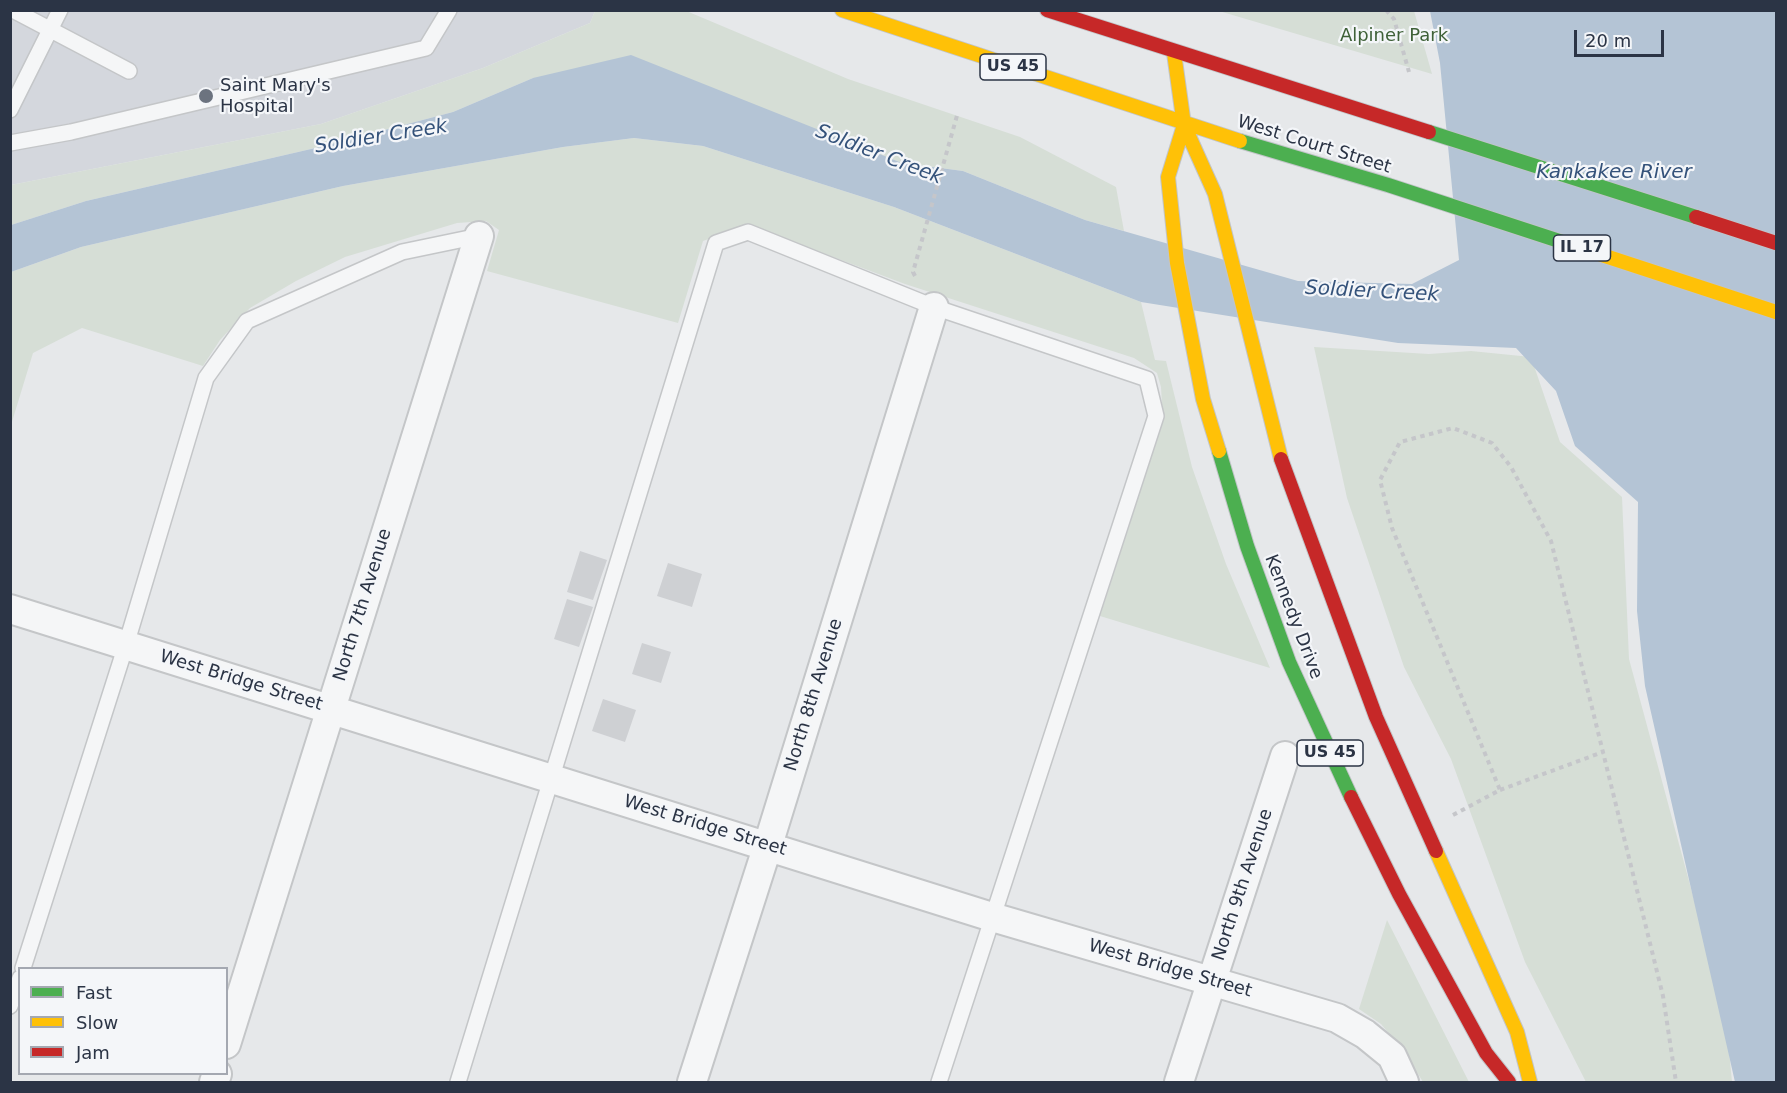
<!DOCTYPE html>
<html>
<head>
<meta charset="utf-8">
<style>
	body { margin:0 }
	#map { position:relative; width:1787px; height:1093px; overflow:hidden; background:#e6e8ea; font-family:"DejaVu Sans",sans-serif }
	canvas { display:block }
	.frame { position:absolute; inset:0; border:12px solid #2b3445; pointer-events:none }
	.legend { position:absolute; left:18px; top:967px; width:210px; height:108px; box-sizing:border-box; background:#f4f6f9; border:2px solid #a4a8b1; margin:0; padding:8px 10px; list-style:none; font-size:18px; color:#2b3445 }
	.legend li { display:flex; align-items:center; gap:12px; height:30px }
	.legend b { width:30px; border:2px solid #a4a8b1 }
	.scale { position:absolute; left:1574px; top:30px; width:90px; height:27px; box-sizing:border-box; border:3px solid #2b3445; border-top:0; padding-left:8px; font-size:18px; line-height:21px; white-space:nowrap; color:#2b3445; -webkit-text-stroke:4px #f4f6f9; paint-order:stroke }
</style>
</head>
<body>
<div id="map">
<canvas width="1787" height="1093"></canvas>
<div class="frame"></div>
<ul class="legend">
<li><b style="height:8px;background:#4caf50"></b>Fast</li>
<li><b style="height:8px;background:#ffc107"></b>Slow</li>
<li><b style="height:8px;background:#c62828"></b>Jam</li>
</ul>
<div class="scale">20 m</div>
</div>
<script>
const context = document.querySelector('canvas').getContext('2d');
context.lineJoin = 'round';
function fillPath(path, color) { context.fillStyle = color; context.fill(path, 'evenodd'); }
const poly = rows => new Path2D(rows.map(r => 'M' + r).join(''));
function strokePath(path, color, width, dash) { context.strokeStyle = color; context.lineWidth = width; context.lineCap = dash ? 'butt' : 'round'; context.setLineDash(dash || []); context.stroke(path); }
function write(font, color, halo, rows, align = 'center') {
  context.font = font + ' "DejaVu Sans",sans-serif'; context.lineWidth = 4.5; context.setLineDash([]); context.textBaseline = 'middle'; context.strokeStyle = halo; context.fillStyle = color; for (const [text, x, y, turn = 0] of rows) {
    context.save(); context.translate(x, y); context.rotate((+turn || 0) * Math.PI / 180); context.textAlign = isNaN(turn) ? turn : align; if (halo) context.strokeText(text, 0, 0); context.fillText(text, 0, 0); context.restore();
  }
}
fillPath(poly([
	[11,11,595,11,590,23,483,68,321,124,11,185]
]), '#d4d7dd');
fillPath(poly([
	[684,10,848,79,1020,137,1116,187,1124,231,1085,220,963,171,902,163,820,132,533,78,453,112,324,146,86,201,11,225,11,185,321,124,483,68,590,23,595,11],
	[1219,11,1414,11,1432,74],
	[634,138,703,146,894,207,1141,302,1155,360,1166,361,1192,467,1226,564,1270,668,1100,616,1163,421,1161,387,1157,373,1134,358,905,284,748,225,703,241,678,323,487,271,499,230,486,221,457,223,345,257,296,281,250,308,220,340,203,366,82,328,33,353,11,425,11,272,81,247,343,186,563,147],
	[1314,347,1429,354,1471,351,1531,357,1560,442,1622,497,1629,659,1726,1018,1732,1082,1586,1082,1525,962,1451,759,1404,667,1347,498],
	[1387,920,1469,1082,1423,1082,1405,1053,1381,1024,1359,1009]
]), '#d6ded6');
fillPath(poly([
	[1430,11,1776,11,1776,1082,1735,1082,1645,686,1637,611,1638,502,1575,446,1556,391,1516,348,1398,343,1141,302,894,207,703,146,634,138,563,147,343,186,81,247,11,272,11,225,86,201,324,146,453,112,533,78,631,55,902,163,963,171,1085,220,1298,281,1412,284,1459,260,1440,63]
]), '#b4c4d5');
fillPath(poly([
	[580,551,607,560,593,600,567,592],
	[668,563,702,574,692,607,657,596],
	[567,599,593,607,579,647,554,639],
	[642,643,671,652,661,683,632,674],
	[603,699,636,710,625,742,592,731]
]), '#ced0d3');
const lane = poly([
	[13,10,129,71],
	[10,110,60,10],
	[10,143,71,132,426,48,449,10],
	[23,968,126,645,206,378,247,321,402,252,479,236],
	[10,1006,20,978],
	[458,1082,716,243,748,232,934,307,1147,379,1156,416,939,1082]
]);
const street = poly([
	[10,609,992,917,1337,1018,1365,1034,1392,1056,1404,1082],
	[226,1044,479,236],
	[214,1082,217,1074],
	[692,1082,768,845,934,307],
	[1179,1082,1285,756]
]);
const fast = poly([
	[1429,132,1696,217],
	[1240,141,1388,185,1599,254],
	[1219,451,1247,546,1289,662,1351,797]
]);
const slow = poly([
	[842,10,1240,141],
	[1174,53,1184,125,1215,194,1281,459],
	[1184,125,1168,177,1177,263,1203,399,1219,451],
	[1599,254,1776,312],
	[1436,851,1517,1032,1530,1082]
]);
const jam = poly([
	[1047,10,1429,132],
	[1696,217,1776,243],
	[1281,459,1376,717,1436,851],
	[1351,797,1399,894,1486,1053,1509,1082]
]);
strokePath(lane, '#c4c6c8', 18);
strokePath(street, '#c4c6c8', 32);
strokePath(fast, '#c2c5c8', 16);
strokePath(slow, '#c2c5c8', 16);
strokePath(jam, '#c2c5c8', 16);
strokePath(poly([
	[1386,10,1394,19,1409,72],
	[915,276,913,272,958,112],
	[1500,790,1603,752],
	[1453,815,1500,790,1392,528,1380,480,1400,442,1453,428,1492,443,1511,467,1551,541,1663,996,1676,1082]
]), '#c5c6ca', 4, [4.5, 4.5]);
strokePath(lane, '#f5f6f7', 15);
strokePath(street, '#f5f6f7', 28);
strokePath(fast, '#4caf50', 14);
strokePath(slow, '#ffc107', 14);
strokePath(jam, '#c62828', 14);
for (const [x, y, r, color] of [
	[206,96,8,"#6c737f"]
]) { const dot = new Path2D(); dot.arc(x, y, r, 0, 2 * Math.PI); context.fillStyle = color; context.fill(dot); strokePath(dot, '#f4f6f9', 2); }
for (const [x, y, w] of [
	[1013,67,66],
	[1582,248,57],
	[1330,753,66]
]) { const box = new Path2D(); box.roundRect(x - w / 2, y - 13, w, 26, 4.5); context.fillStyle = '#f4f6f9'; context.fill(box); strokePath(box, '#2b3445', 1.5); }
write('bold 16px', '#2b3445', null, [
	["US 45",1013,67],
	["IL 17",1582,248],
	["US 45",1330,753]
]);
write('18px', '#3f6138', '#f4f6f9', [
	["Alpiner Park",1394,36]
]);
write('18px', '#2b3445', '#f4f6f9', [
	["Saint Mary's",220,86],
	["Hospital",220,107]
], 'left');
write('18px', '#2b3445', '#f4f6f9', [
	["West Court Street",1314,145,17],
	["North 7th Avenue",363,605,-73],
	["Kennedy Drive",1293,617,69],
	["West Bridge Street",241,681,17],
	["North 8th Avenue",814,695,-73],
	["West Bridge Street",705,826,17],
	["North 9th Avenue",1243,885,-72],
	["West Bridge Street",1170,969,16]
]);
write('italic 20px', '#34527a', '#f4f6f9', [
	["Soldier Creek",381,137,-9],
	["Soldier Creek",879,155,21],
	["Kankakee River",1614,173],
	["Soldier Creek",1372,292,3]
]);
</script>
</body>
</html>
